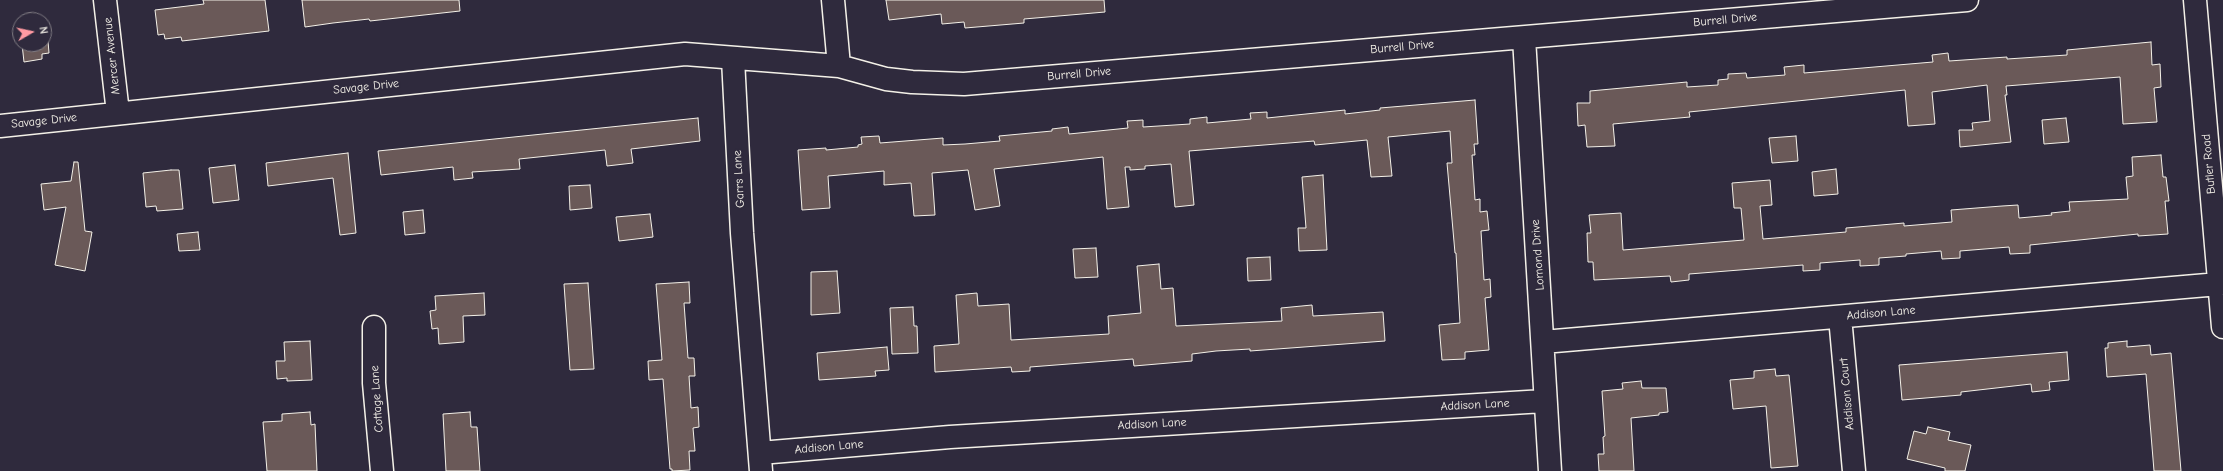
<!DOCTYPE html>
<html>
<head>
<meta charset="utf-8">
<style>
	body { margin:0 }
	#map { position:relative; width:2223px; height:471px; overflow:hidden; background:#2f2a3d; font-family:"Comic Neue",sans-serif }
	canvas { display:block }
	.north { position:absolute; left:12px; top:12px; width:40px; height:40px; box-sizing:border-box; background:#2f2a3d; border:1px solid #7e7a81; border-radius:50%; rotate:81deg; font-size:11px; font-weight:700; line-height:16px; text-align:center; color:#f4f1e8 }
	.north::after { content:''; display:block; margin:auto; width:14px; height:18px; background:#ff9aa2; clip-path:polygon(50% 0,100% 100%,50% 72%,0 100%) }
</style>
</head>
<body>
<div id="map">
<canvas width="2223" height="471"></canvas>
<div class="north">N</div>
</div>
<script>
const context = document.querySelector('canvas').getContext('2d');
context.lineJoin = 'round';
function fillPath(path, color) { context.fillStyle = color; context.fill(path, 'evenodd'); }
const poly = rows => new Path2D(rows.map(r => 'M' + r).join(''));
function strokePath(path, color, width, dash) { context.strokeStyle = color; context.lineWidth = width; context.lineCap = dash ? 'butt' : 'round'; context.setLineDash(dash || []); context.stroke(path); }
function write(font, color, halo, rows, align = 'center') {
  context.font = font + ' "Comic Neue",sans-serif'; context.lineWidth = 4; context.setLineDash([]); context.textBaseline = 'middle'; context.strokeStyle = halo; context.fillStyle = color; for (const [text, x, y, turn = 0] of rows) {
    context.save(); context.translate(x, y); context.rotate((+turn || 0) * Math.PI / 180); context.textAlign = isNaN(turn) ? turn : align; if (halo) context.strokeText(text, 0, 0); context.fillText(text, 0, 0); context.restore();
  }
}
const building = poly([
	[203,0,265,0,269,31,182,41,181,37,165,39,164,34,158,35,155,10,204,4,203,0],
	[302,0,459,0,460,11,370,21,369,19,333,23,305,27,302,0],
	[886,0,1104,0,1105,12,1024,19,1024,23,965,28,964,22,942,24,941,14,889,20,886,0],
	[44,29,47,29,49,53,42,54,42,59,24,62,22,44,44,44,44,29],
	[2151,42,2152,65,2160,64,2161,87,2154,88,2157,122,2123,124,2120,77,2006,86,2007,95,2005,95,2011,142,1960,147,1959,130,1973,130,1972,123,1990,121,1987,85,1932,92,1935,124,1908,126,1905,90,1689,112,1690,117,1613,124,1615,146,1587,147,1585,125,1578,126,1577,103,1590,103,1590,91,1687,82,1687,87,1718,85,1718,80,1728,79,1728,74,1746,73,1747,78,1785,75,1784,67,1804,65,1804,73,1933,62,1932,55,1948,53,1949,61,2007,57,2007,59,2067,55,2067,50,2151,42],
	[1475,100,1478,144,1474,144,1475,155,1472,155,1475,200,1480,199,1480,212,1487,211,1489,230,1481,231,1484,280,1490,279,1491,297,1485,298,1489,350,1465,352,1465,359,1442,360,1439,325,1460,323,1456,253,1455,253,1447,163,1452,163,1450,131,1388,137,1392,176,1371,177,1367,140,1315,145,1314,141,1189,151,1194,205,1175,207,1171,164,1145,166,1145,169,1130,170,1130,167,1125,167,1129,207,1107,209,1103,157,994,169,1000,206,975,210,968,170,932,173,935,215,914,216,911,183,884,185,884,171,828,176,830,208,802,210,798,150,826,148,826,150,858,147,858,145,862,144,861,137,879,136,880,143,943,138,943,145,965,144,1000,141,999,136,1052,131,1052,129,1068,127,1069,134,1128,128,1127,121,1143,120,1143,127,1190,124,1190,119,1207,117,1207,123,1251,119,1250,113,1267,112,1267,118,1345,110,1345,114,1380,110,1380,108,1475,100],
	[698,118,700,141,631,149,633,163,607,166,605,150,519,159,520,169,472,172,473,178,454,180,453,167,381,175,378,151,698,118],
	[2066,118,2069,142,2044,144,2042,120,2066,118],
	[1796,136,1798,161,1772,163,1769,138,1796,136],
	[348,153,356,233,340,235,333,178,268,186,266,163,348,153],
	[2161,155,2163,177,2166,177,2169,201,2165,201,2168,234,2138,236,2138,234,2030,245,2030,253,2010,254,2009,247,1960,251,1960,258,1942,259,1941,251,1906,254,1906,256,1879,258,1879,265,1860,266,1860,260,1820,263,1820,270,1803,271,1803,265,1689,274,1689,280,1671,282,1670,276,1594,280,1593,262,1588,262,1587,233,1591,233,1589,215,1621,213,1623,250,1744,240,1741,208,1734,208,1732,183,1770,180,1772,205,1760,206,1763,239,1846,232,1846,228,1904,223,1904,226,1952,222,1951,210,2002,206,2018,205,2019,218,2052,215,2051,213,2070,211,2069,202,2128,199,2126,177,2133,176,2132,157,2161,155],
	[74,162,78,162,85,231,92,232,85,271,55,265,66,207,44,210,41,184,71,181,74,162],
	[235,165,239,200,213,203,209,168,235,165],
	[1836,169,1838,194,1814,196,1812,172,1836,169],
	[171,170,179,170,183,209,157,211,156,206,146,207,143,173,171,170],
	[1323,175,1327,250,1299,251,1298,228,1306,228,1302,177,1323,175],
	[590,185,592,208,570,210,569,186,590,185],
	[423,210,425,233,405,235,403,212,423,210],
	[650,214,653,237,619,241,616,217,650,214],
	[198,232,200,250,179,251,177,234,198,232],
	[1096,248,1098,277,1075,278,1073,249,1096,248],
	[1270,257,1271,280,1248,281,1247,258,1270,257],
	[1159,264,1161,289,1173,288,1176,326,1282,321,1281,308,1312,305,1313,316,1383,312,1385,341,1250,351,1250,349,1216,351,1192,354,1192,361,1134,366,1133,359,1030,367,1030,371,1012,372,1011,367,935,372,934,346,959,344,956,295,977,293,978,306,1009,304,1011,340,1109,334,1108,316,1141,313,1137,266,1159,264],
	[837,271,840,313,811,315,811,272,837,271],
	[689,282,690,303,684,303,688,358,694,358,695,376,689,376,691,408,698,407,699,427,693,428,695,451,689,451,690,470,672,471,672,469,670,469,663,379,649,380,648,361,662,360,656,284,689,282],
	[588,283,594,369,570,370,564,284,588,283],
	[484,293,485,315,463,316,464,342,439,344,438,328,432,329,430,311,436,310,435,296,484,293],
	[913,307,914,326,917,326,918,353,892,354,890,308,913,307],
	[310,341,312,380,287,381,287,378,277,379,276,361,285,361,284,342,310,341],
	[2127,341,2127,347,2150,345,2151,355,2171,353,2181,471,2154,471,2146,374,2107,377,2105,348,2108,348,2108,343,2127,341],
	[887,347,889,370,875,371,876,376,819,380,817,353,887,347],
	[2067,352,2069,380,2049,382,2050,390,2032,392,2031,384,1961,392,1961,395,1902,400,1899,365,2067,352],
	[1775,369,1776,376,1789,375,1798,466,1771,468,1766,406,1733,409,1730,380,1754,378,1754,371,1775,369],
	[1641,381,1642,388,1666,388,1668,412,1659,413,1659,415,1631,418,1634,471,1599,471,1598,454,1604,454,1603,437,1605,436,1602,391,1623,389,1622,383,1641,381],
	[310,412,311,425,315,424,317,471,267,471,263,422,282,421,282,414,310,412],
	[470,412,471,427,477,427,480,471,446,471,443,414,470,412],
	[1928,427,1950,432,1948,440,1971,445,1965,471,1945,471,1945,468,1907,459,1914,431,1926,434,1928,427]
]);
fillPath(building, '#6a5958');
strokePath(building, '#f4f1e8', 1);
const minor = poly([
	[105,0,118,113],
	[833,0,839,66],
	[2195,0,2223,327],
	[1524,38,1550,471],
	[733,59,742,233,761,471],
	[0,126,685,54,839,66,886,79,912,82,964,84,1967,0],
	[1840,317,1854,471],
	[374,327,374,383,382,471],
	[1543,342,2219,284],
	[760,453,950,437,1544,401]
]);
strokePath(minor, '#f4f1e8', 25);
strokePath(minor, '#2f2a3d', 22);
write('12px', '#f4f1e8', '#2f2a3d', [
	["Burrell Drive",1725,20,-5],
	["Burrell Drive",1402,47,-5],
	["Mercer Avenue",112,56,-96],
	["Burrell Drive",1079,74,-5],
	["Savage Drive",366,87,-6],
	["Savage Drive",44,121,-6],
	["Butler Road",2209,164,-95],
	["Garrs Lane",739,179,-93],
	["Lomond Drive",1538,255,-94],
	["Addison Lane",1881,313,-5],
	["Addison Court",1847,394,-95],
	["Cottage Lane",377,399,-94],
	["Addison Lane",1475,405,-3],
	["Addison Lane",1152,424,-3],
	["Addison Lane",829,447,-5]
]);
</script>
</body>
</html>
